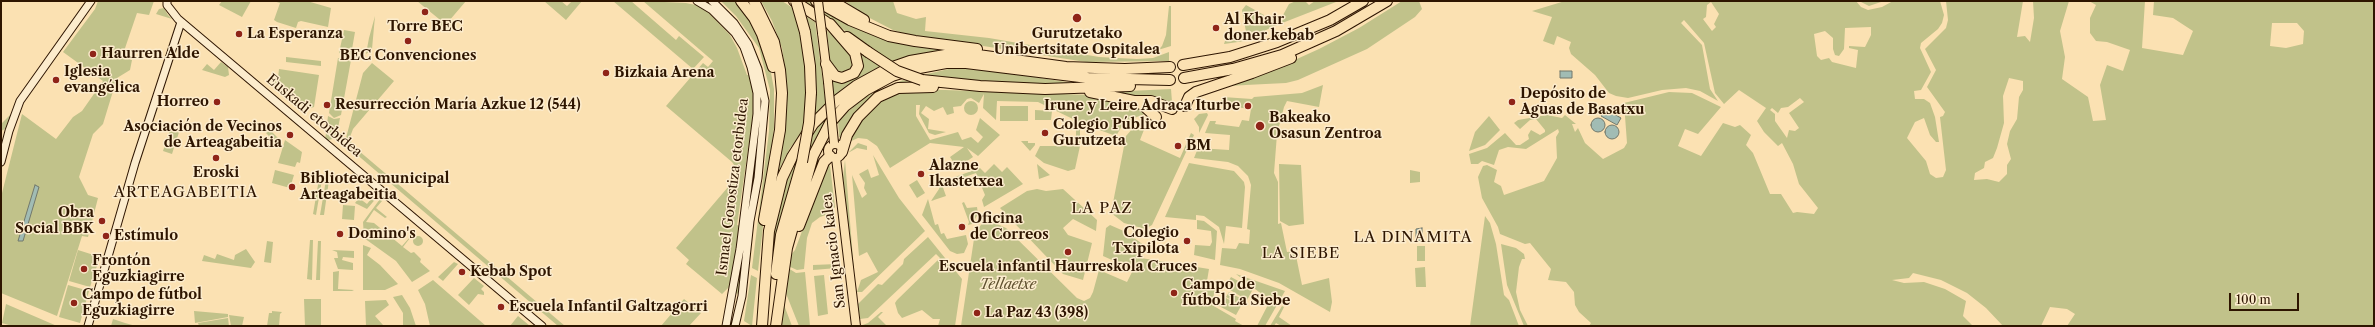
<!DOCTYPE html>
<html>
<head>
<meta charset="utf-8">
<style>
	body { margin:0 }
	#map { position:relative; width:2375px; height:327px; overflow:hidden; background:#fbe1b2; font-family:"Libre Caslon Text",serif }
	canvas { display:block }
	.frame { position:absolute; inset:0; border:2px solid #2e1500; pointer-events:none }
	.scale { position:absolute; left:2229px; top:293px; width:70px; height:18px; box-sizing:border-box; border:2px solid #2e1500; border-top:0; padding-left:5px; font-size:12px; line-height:14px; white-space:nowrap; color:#2e1500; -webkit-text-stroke:3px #fceccd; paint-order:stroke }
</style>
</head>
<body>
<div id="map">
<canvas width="2375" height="327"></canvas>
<div class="frame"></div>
<div class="scale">100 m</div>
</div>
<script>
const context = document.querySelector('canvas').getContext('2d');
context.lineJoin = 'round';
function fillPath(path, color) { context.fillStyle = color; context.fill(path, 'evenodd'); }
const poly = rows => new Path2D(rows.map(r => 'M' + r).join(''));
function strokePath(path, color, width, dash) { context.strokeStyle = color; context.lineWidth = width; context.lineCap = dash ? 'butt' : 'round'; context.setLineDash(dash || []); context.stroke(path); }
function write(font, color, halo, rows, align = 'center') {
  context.font = font + ' "Libre Caslon Text",serif'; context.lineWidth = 3; context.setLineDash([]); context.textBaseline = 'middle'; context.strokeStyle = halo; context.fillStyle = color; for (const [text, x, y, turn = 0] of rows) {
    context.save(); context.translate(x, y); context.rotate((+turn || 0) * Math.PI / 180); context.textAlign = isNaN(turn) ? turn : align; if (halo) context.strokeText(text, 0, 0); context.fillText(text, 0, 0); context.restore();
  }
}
fillPath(poly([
	[98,1,154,1,149,15,137,13,122,57,132,60,130,70,117,78,103,124,93,134,79,177,88,195,98,198,88,237,82,236,57,316,1,293,1,197,22,114,56,139,73,117,82,111,103,81,63,52,95,9],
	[222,1,251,1,242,17,219,5],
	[273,1,307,1,331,8,328,27,301,21,298,22,296,28,277,22,274,20,280,3],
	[417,1,466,1,443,28,436,23,439,19],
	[544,1,561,1,567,6,572,1,582,1,566,20],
	[613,1,631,1,676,40,679,36,704,57,693,69],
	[643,1,686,3,696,5,708,12,730,35,737,48,747,75,751,75,755,102,737,225,740,226,732,284,722,294,686,264,689,260,676,248,734,180,737,169,732,162,666,106,703,63,708,67,713,61],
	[721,1,738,1,756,26,769,62,774,89,774,128,758,271,752,268,769,131,770,90,759,48,736,16],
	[761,1,782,1,815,22,826,105,790,148,780,168,772,199,786,113,786,75,782,48,772,21],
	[802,1,809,1,838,18,958,50,893,64],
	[845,1,893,1,897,13,916,19,926,17,925,31,989,38,1099,57,1137,59,1153,58,1169,52,1169,61,1086,62,906,34,893,30,862,14],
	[1296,1,1305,1,1309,5,1315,1,1336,2,1272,27,1245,41,1224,44,1225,41,1245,36,1246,32,1242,10,1246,5,1264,15,1264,19,1269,22,1271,19,1282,17,1289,4],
	[1402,1,1419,1,1422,9,1415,17,1367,49,1298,80,1286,83,1225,86,1268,72,1319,49,1359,28],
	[1565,1,1856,1,1861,7,1868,10,1882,7,1893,1,1940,1,1944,15,1942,23,1938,29,1921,43,1920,48,1931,72,1921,90,1914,91,1915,99,1924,99,1930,103,1935,117,1939,142,1936,142,1930,135,1924,118,1915,122,1907,138,1926,161,1930,174,1936,178,1943,177,1946,170,1940,117,1943,116,1945,112,1927,87,1936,70,1925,49,1946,28,1948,20,1946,1,2023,1,2017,37,2025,36,2030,42,2034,18,2033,1,2069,1,2060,31,2065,57,2062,79,2088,97,2093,121,2106,120,2100,85,2107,65,2123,71,2130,50,2107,42,2096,41,2090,33,2090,18,2096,5,2089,1,2145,1,2142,48,2183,55,2193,31,2173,18,2153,15,2154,1,2374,1,2374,326,2067,326,2075,314,2067,309,2050,307,2041,326,2003,326,1986,308,1967,293,1941,280,1913,273,1909,278,1892,280,1904,283,1924,282,1945,289,1966,301,1963,316,1973,326,1589,326,1591,323,1579,312,1575,305,1574,292,1566,282,1548,280,1551,269,1530,243,1525,244,1500,234,1498,227,1482,198,1478,177,1483,166,1487,165,1497,170,1494,182,1501,186,1504,195,1544,181,1557,158,1556,137,1559,132,1558,129,1526,149,1508,147,1499,150,1494,165,1482,161,1478,164,1471,164,1469,154,1487,148,1505,133,1516,145,1520,145,1529,139,1528,135,1531,130,1540,135,1545,132,1545,130,1536,119,1530,120,1520,129,1514,123,1518,120,1547,115,1562,118,1565,115,1576,124,1572,124,1575,132,1578,128,1585,143,1603,159,1624,148,1627,143,1624,103,1669,92,1692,93,1721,107,1698,134,1685,129,1678,146,1701,156,1723,123,1735,127,1740,125,1751,135,1746,145,1753,153,1770,194,1781,194,1793,213,1797,212,1814,214,1818,208,1799,184,1793,164,1782,143,1778,146,1764,132,1757,121,1766,108,1739,90,1724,104,1715,93,1704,43,1684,20,1681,23,1702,45,1710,89,1718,101,1700,91,1686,88,1662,90,1628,98,1616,96,1609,93,1595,75,1571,54,1569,48,1571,42,1557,36,1554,45,1543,41,1552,17,1532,11],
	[1711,2,1719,14,1714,24,1716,27,1712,31,1703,19,1706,17,1707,5],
	[2272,23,2297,23,2304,31,2303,44,2286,48,2270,46],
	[1871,27,1871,35,1865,47,1849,46,1849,48,1858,50,1856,68,1832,62,1829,58,1821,60,1817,56,1814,34,1825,31,1833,38,1833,49,1835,55,1839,56,1844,49,1845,28],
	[2009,78,2023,81,2023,90,2019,97,2017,119,2010,131,2007,144,2011,159,2007,165,2007,174,1999,182,1987,179,1974,180,1975,173,1984,168,1985,162,1993,158,1997,148,2004,123,2003,96],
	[1800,98,1804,102,1789,113,1799,128,1795,131,1789,130,1787,138,1775,121,1775,114,1770,110,1772,108,1778,113,1781,108,1788,107],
	[1859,1,1884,1,1869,6],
	[1169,6,1171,6,1171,46,1158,50,1162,46,1166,35],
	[164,8,168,15,172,19,156,14,159,9],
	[375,16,372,49,366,54,369,38],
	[344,30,355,32,351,55,339,53],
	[827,31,843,43,856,59,850,73,837,74,830,66],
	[858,50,883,66,848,86,834,96,831,78,850,80],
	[752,55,762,102,760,133,739,294,735,293,758,119,749,56],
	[286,57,321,61,321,66,286,62],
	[338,58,351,60,341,115,334,118,329,113],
	[221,62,228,67,229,75,225,77,202,70,207,64,214,70],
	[372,63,394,81,353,129,350,137,352,145,565,326,558,326,348,147,346,138,363,73],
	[953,68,995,71,1086,85,1046,86,955,80,923,75],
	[279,69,319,75,314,107,307,109,281,87,272,86,273,78,278,78],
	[903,80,913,83,889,89,844,139,839,137,838,120,865,97],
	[1323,85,1319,107,1287,101,1284,107,1277,134,1274,173,1278,182,1278,224,1281,223,1287,252,1295,251,1302,285,1329,278,1332,302,1330,312,1279,283,1240,269,1220,265,1222,248,1236,249,1239,243,1249,244,1250,230,1247,229,1251,185,1248,176,1238,166,1228,162,1194,158,1198,148,1229,150,1230,135,1205,133,1210,121,1216,121,1215,124,1239,127,1242,120,1249,121,1251,109,1219,105,1223,97,1252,99,1254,97,1302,93],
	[916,89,1091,95,1107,92,1171,89,1172,102,1168,105,1129,120,1122,126,1116,136,1080,123,1080,146,1075,169,1068,171,1044,163,1035,156,1040,146,1076,146,1076,123,1079,122,1038,102,997,101,996,120,983,108,984,94,979,103,971,98,967,99,961,106,953,107,954,113,947,115,943,107,934,111,926,106,921,113,929,119,928,129,946,132,935,135,929,133,919,114,920,105,916,105,916,116,930,140,958,132,962,140,971,137,978,143,983,137,976,130,980,118,1000,135,978,156,967,148,973,157,957,168,950,157,964,147,930,143,890,168,877,146,867,139,858,138,849,142,856,126,877,103,901,91],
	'964 108a7 7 0 1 1 14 0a7 7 0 1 1-14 0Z',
	[840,106,805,169,812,130],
	[1000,106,1028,106,1028,121,1000,121],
	[1035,110,1052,111,1051,120,1035,120],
	[13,112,7,128,1,131,1,124],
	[1207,113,1208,115,1199,133,1199,127,1194,119,1199,114],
	[328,116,334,119,340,118,336,138,325,141],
	[1489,116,1500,130,1485,145,1469,151,1475,132],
	[1147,122,1140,140,1180,158,1191,133,1194,135,1152,225,1145,229,1124,223,1111,213,1126,136,1133,128],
	[171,127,180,129,172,154,163,151],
	[269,129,278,138,272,145,271,138,266,133],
	[285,140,302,152,300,163,297,162,295,167,278,163],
	[1021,141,1028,141,1028,143,1035,143,1035,145,1030,151],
	[858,143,867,146,867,150,857,148,848,153],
	[801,150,773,262,774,228,781,189],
	[873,155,899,198,925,231,862,292,857,292,861,280,878,272,867,252,859,256,852,175,862,198,867,194,864,188,865,183,859,174,868,169,871,178,879,175],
	[845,160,854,271,853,280,843,178],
	[1189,163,1234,171,1244,182,1245,187,1242,228,1226,226,1224,244,1219,227,1204,216,1196,215,1196,220,1165,217],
	[994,164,1002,172,1007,167,1023,184,984,207,982,200,985,195,976,173,956,180,955,177,980,168,985,173],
	[1037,164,1050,175,1039,179],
	[1279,164,1301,165,1304,224,1289,226,1280,221],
	[830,165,835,207,829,214,820,217,812,223,807,238,804,269,797,270,788,266,790,256,795,250,826,167],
	[275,170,294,175,290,188,272,183],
	[1410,170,1420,172,1420,182,1410,183],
	[319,179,322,180,316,215,313,214],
	[326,180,329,180,324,215,320,215],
	[917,180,925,193,917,198,909,185],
	[941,182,946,196,931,201,939,189],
	[1037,189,1046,191,1063,189,1097,220,1096,231,1073,219,1063,228,1068,235,1092,243,1083,280,1063,274,1000,208,1027,191],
	[375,194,378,196,367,209,355,203,359,198,367,204],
	[380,199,382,201,376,208,387,217,385,218,374,210,366,222,374,223,402,246,417,229,403,247,411,253,414,252,421,259,420,262,430,271,412,282,396,261,364,238,363,222],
	[928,199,935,225,938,224,941,234,944,233,947,239,966,235,968,244,964,253,957,254,950,251,922,215],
	[964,202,967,208,977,207,978,214,972,224,968,225,969,222,962,203],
	[343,205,355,206,354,220,342,219],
	[1485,216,1490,223,1496,244,1504,295,1509,300,1519,326,1470,326],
	[986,219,1006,228,1077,298,1084,301,1090,298,1093,292,1099,270,1127,282,1132,272,1130,268,1103,256,1106,228,1110,225,1126,232,1145,246,1141,258,1209,269,1207,281,1216,282,1212,305,1236,319,1235,321,1244,326,961,326,975,232],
	[1197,220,1204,221,1217,231,1215,260,1194,255,1195,245,1210,246,1212,242,1211,231,1197,229],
	'413 241a5 5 0 1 1 10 0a5 5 0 1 1-10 0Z',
	[928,237,962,279,955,326,938,326,940,319,933,319,922,310,902,318,898,313,895,303,897,300,940,258,936,254,868,318,860,319,858,304,878,284,882,285,903,264,904,259],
	[310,240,313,240,312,280,307,279],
	[267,241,273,242,271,263,264,262],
	[318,241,321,241,320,280,316,280],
	[1501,244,1516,248,1524,254,1525,259,1522,259,1519,267,1516,292,1520,310,1528,326,1524,326,1507,285],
	[363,245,371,248,367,255,380,265,398,284,385,290,363,290],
	[1417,246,1425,246,1425,261,1417,261],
	[246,249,255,262,251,268,202,261,204,255,215,259,217,254,234,260,235,255],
	[78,250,100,257,90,287,69,281],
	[332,250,354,251,354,258,343,257,342,260,353,263,353,270,338,269,334,258,338,258,337,252],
	[454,262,458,264,443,281,438,277],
	[837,264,837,268,813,270,813,265],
	[1425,267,1426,287,1416,287,1415,268],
	[788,268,796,273,805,272,810,326,799,326,785,291],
	[339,271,338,289,354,290,352,291,333,291,333,272],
	[1236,274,1285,291,1265,326,1257,326,1271,299,1259,292],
	[751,275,757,278,752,326,744,321],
	[824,275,828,314,818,316,814,276],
	[1231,277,1253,289,1247,300,1225,287],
	[474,278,484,286,481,289,484,292,484,295,478,294,469,305,458,295],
	[433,280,486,326,430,326,425,304,418,290],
	[68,285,89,291,80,323,59,317],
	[1229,292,1240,298,1237,303,1226,297],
	[402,295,410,308,416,326,403,326,403,313,393,297],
	[1224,297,1241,306,1236,315,1219,306],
	[304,299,321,299,321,326,305,326],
	[684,299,701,313,689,326,661,326],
	[386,300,389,305,375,316,383,325,366,326,365,301],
	[6,304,57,326,12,326,2,323],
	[784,305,792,326,781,326],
	[1282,306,1284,307,1279,317,1292,326,1281,326,1276,323,1274,326,1270,326],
	[194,311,228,314,228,317,195,323],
	[272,311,282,312,280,314,279,326,267,326,269,313,272,313],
	[881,312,883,312,878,317,887,326,860,326,868,323],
	[229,315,244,317,242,326,231,326],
	[518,316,530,326,510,326],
	[228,318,229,326,199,326,198,323],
	[113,319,125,323,136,326,111,326]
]), '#c1c28a');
const water = poly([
	[1560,71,1572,71,1572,78,1560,78,1560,71],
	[1605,109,1621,118,1617,125,1601,116,1605,109],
	'1591 125a7 7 0 1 1 14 0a7 7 0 1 1-14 0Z',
	'1605 132a7 7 0 1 1 14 0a7 7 0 1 1-14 0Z',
	[35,185,39,187,23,241,18,241,35,185],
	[1422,228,1422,241,1416,241,1416,229,1422,228]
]);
fillPath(water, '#a1bcb4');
strokePath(water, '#73796c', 1);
const secondary = poly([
	[167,1,167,5,178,19,542,326],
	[697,1,712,10,735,33,744,47,751,67,757,93,757,114,740,249,726,326],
	[712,1,734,23,748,44,758,69,765,101,758,178,750,221,742,296,735,326],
	[1,162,9,131,20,101,91,1],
	[88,326,135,163,181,22]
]);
const primary = poly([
	[822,33,828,82],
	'828 151a7 7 0 1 1 14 0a7 7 0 1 1-14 0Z',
	[836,158,856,326]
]);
const highway = poly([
	[741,1,754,18,762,34,773,67],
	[754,1,774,42,780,70,782,93,780,130,764,220],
	[794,1,826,22],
	[816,1,850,20,889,36,915,41,977,49],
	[832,1,864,20],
	[805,32,810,66,811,93],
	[847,37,868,52],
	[826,64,835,76,842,78,854,73,858,66,855,53,830,24],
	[1183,65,1230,57,1277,42,1330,20,1363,1],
	[1184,78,1233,69,1282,55,1336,31,1387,1],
	[922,80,980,86,1045,89,1130,86],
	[1090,92,1134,101,1143,105,1156,117],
	[1136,101,1151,101,1172,109],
	[1185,106,1189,97,1196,92,1252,73,1291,58],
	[842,152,847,135,858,117,878,97,898,88,933,87],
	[799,226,824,162,830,156],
	[776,274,781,235,802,162],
	[762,326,769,231,782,178,792,157,813,124,836,101,856,86,887,69,910,61,945,55,978,55,1066,67,1125,69,1170,67],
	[776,326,787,248,813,156,830,123,845,106,866,90,892,76,914,69,946,63,966,63,1088,78,1170,80]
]);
strokePath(secondary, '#2e1500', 9);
strokePath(primary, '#2e1500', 10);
strokePath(highway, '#2e1500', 12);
strokePath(secondary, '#fceccd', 7);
strokePath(primary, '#fbe1b2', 8);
strokePath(highway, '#fbe1b2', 10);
const primaryBridge = poly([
	[818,1,822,33],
	[828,82,834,143]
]);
const highwayBridge = poly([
	[796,1,805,32],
	[868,52,897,71,922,80],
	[802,162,809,123,811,93]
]);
strokePath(primaryBridge, '#2e1500', 10, []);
strokePath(highwayBridge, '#2e1500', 12, []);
strokePath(primaryBridge, '#fbe1b2', 8);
strokePath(highwayBridge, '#fbe1b2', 10);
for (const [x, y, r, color] of [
	[425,12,4,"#8f2418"],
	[1077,18,5,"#8f2418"],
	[1216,28,4,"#8f2418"],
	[239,34,4,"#8f2418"],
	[408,41,4,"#8f2418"],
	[93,54,4,"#8f2418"],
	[606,73,4,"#8f2418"],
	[56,80,4,"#8f2418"],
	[217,102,4,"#8f2418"],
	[1512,102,4,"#8f2418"],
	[327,105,4,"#8f2418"],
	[1248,106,4,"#8f2418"],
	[1260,126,5,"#8f2418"],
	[1045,133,4,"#8f2418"],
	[290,135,4,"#8f2418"],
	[1178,146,4,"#8f2418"],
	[216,158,4,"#8f2418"],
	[921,174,4,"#8f2418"],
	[292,187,4,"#8f2418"],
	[102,221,4,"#8f2418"],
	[962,227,4,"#8f2418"],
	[340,234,4,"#8f2418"],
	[106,236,4,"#8f2418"],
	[1187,241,4,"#8f2418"],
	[1068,252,4,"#8f2418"],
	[84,269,4,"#8f2418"],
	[462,272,4,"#8f2418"],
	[1174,293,4,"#8f2418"],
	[74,303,4,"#8f2418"],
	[501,307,4,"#8f2418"],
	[977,313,4,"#8f2418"]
]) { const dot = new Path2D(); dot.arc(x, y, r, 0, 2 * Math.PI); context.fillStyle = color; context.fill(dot); strokePath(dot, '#fceccd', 1.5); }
write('bold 14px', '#2e1500', '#fceccd', [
	["Al Khair",1224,20],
	["doner kebab",1224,36],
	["Torre BEC",425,27,"center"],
	["La Esperanza",247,34],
	["Gurutzetako",1077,34,"center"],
	["Unibertsitate Ospitalea",1077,50,"center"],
	["Haurren Alde",101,54],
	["BEC Convenciones",408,56,"center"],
	["Iglesia",64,72],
	["evangélica",64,88],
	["Bizkaia Arena",614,73],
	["Depósito de",1520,94],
	["Aguas de Basatxu",1520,110],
	["Horreo",209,102,"right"],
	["Resurrección María Azkue 12 (544)",335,105],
	["Irune y Leire Adraca Iturbe",1240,106,"right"],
	["Bakeako",1269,118],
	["Osasun Zentroa",1269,134],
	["Colegio Público",1053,125],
	["Gurutzeta",1053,141],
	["Asociación de Vecinos",282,127,"right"],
	["de Arteagabeitia",282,143,"right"],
	["BM",1186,146],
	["Alazne",929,166],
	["Ikastetxea",929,182],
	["Eroski",216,173,"center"],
	["Biblioteca municipal",300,179],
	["Arteagabeitia",300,195],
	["Obra",94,213,"right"],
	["Social BBK",94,229,"right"],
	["Oficina",970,219],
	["de Correos",970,235],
	["Colegio",1179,233,"right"],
	["Txipilota",1179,249,"right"],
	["Domino's",348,234],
	["Estímulo",114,236],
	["Frontón",92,261],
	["Eguzkiagirre",92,277],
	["Escuela infantil Haurreskola Cruces",1068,267,"center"],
	["Kebab Spot",470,272],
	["Campo de",1182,285],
	["fútbol La Siebe",1182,301],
	["Campo de fútbol",82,295],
	["Eguzkiagirre",82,311],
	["Escuela Infantil Galtzagorri",509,307],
	["La Paz 43 (398)",985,313]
], 'left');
write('14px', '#2e1500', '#fceccd', [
	["Euskadi etorbidea",314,116,40],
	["Ismael Gorostiza etorbidea",733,187,-83],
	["San Ignacio kalea",834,251,-97]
]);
write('italic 14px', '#615230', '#fceccd', [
	["Tellaetxe",1008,285]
]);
context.letterSpacing = '1px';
write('15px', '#2e1500', '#fceccd', [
	["ARTEAGABEITIA",186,193],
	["LA PAZ",1102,209],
	["LA DINAMITA",1413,238],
	["LA SIEBE",1301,254]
]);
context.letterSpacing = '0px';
</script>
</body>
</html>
